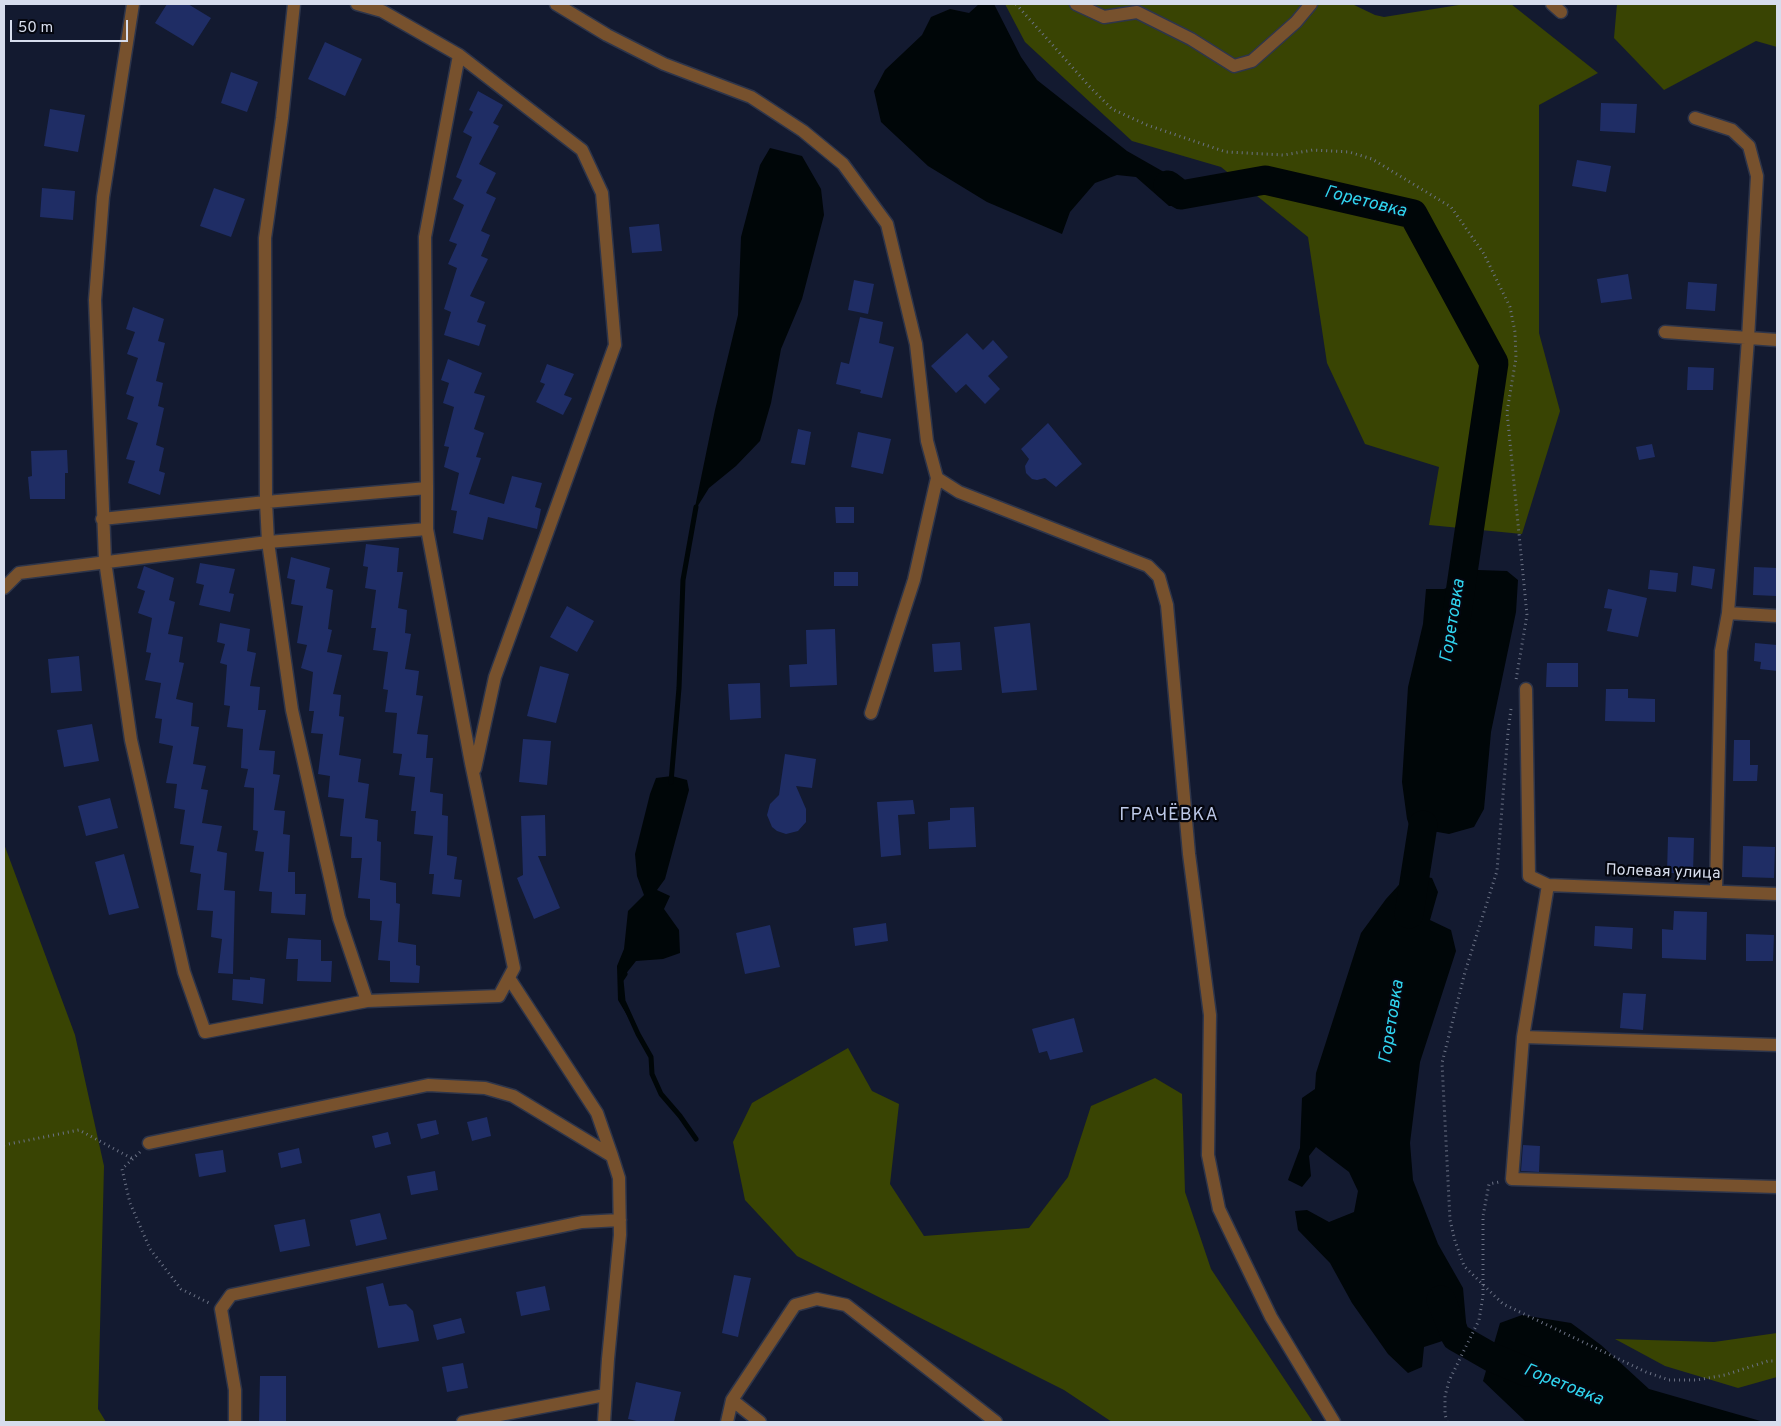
<!DOCTYPE html>
<html>
<head>
<meta charset="utf-8">
<style>
	body { margin:0 }
	#map { position:relative; width:1781px; height:1426px; overflow:hidden; background:#131a30; font-family:Overpass,sans-serif }
	canvas { display:block }
	.frame { position:absolute; inset:0; border:5px solid #d7dded; pointer-events:none }
	.scale { position:absolute; left:10px; top:20px; width:118px; height:22px; box-sizing:border-box; border:2px solid #d7dded; border-top:0; padding-left:6px; font-size:15px; line-height:18px; white-space:nowrap; color:#d7dded; -webkit-text-stroke:4px #04060f; paint-order:stroke }
</style>
</head>
<body>
<div id="map">
<canvas width="1781" height="1426"></canvas>
<div class="frame"></div>
<div class="scale">50 m</div>
</div>
<script>
const context = document.querySelector('canvas').getContext('2d');
context.lineJoin = 'round';
function fillPath(path, color) { context.fillStyle = color; context.fill(path, 'evenodd'); }
const poly = rows => new Path2D(rows.map(r => 'M' + r).join(''));
function strokePath(path, color, width, dash) { context.strokeStyle = color; context.lineWidth = width; context.lineCap = dash ? 'butt' : 'round'; context.setLineDash(dash || []); context.stroke(path); }
function write(font, color, halo, rows, align = 'center') {
  context.font = font + ' Overpass,sans-serif'; context.lineWidth = 4.5; context.setLineDash([]); context.textBaseline = 'middle'; context.strokeStyle = halo; context.fillStyle = color; for (const [text, x, y, turn = 0] of rows) {
    context.save(); context.translate(x, y); context.rotate((+turn || 0) * Math.PI / 180); context.textAlign = isNaN(turn) ? turn : align; if (halo) context.strokeText(text, 0, 0); context.fillText(text, 0, 0); context.restore();
  }
}
fillPath(poly([
	[1005,4,1352,4,1375,15,1384,17,1465,4,1511,4,1598,73,1539,105,1539,333,1560,411,1522,534,1429,525,1439,467,1365,444,1327,363,1308,237,1221,167,1132,141,1025,42],
	[1617,4,1777,4,1777,47,1756,41,1664,90,1614,38],
	[4,844,75,1035,104,1166,98,1409,106,1422,4,1422],
	[848,1048,872,1091,899,1104,890,1184,924,1236,1029,1228,1068,1177,1091,1106,1155,1078,1182,1094,1185,1192,1211,1269,1313,1422,1112,1422,1064,1390,797,1256,745,1200,733,1142,752,1103],
	[1777,1333,1777,1377,1738,1388,1665,1366,1615,1339,1714,1342]
]), '#394403');
fillPath(poly([
	[979,4,994,4,1021,57,1037,80,1127,151,1185,184,1204,191,1204,205,1169,206,1136,177,1117,175,1095,183,1070,212,1062,234,987,202,928,166,881,122,874,91,885,70,922,35,931,17,950,9,969,13],
	[770,148,802,156,821,189,824,215,802,299,781,349,771,403,760,441,736,466,709,488,694,512,715,410,738,315,741,237,760,165],
	[1478,570,1507,571,1518,580,1516,612,1491,732,1484,809,1474,827,1449,834,1432,831,1427,841,1431,854,1427,863,1417,863,1409,860,1414,838,1407,819,1402,782,1408,687,1423,624,1426,589,1444,589,1462,581],
	[672,776,687,780,689,790,665,879,657,890,670,896,664,909,679,930,680,953,663,959,636,961,621,980,623,1001,637,1032,618,1000,617,966,624,949,628,911,644,895,637,876,635,854,650,794,656,778],
	[1415,875,1432,878,1438,892,1430,920,1451,930,1456,951,1420,1062,1410,1143,1413,1180,1438,1244,1463,1288,1467,1333,1424,1347,1422,1367,1408,1373,1388,1354,1352,1303,1330,1263,1298,1230,1295,1211,1307,1210,1329,1222,1354,1212,1358,1191,1349,1172,1316,1147,1309,1156,1311,1176,1302,1187,1288,1180,1300,1148,1302,1098,1315,1089,1316,1073,1361,933,1386,899,1407,876],
	[1522,1315,1571,1323,1601,1345,1649,1389,1764,1422,1526,1422,1483,1381,1500,1323]
]), '#000608');
strokePath(poly([
	[671,782,679,688,683,580,696,507],
	[625,974,621,980,623,1001,638,1034,651,1057,652,1074,661,1094,680,1116,696,1139]
]), '#000608', 5);
strokePath(poly([
	[1168,185,1181,195,1265,180,1413,214,1494,363,1456,620],
	[1409,914,1423,825],
	[1441,1300,1456,1337,1491,1357,1527,1372]
]), '#000608', 29);
fillPath(poly([
	[167,4,188,4,211,18,193,46,155,23],
	[325,42,362,59,345,96,308,79],
	[231,72,258,82,247,112,221,103],
	[478,91,503,105,493,123,499,126,479,164,496,173,486,193,496,198,481,231,490,235,481,256,488,259,470,296,485,302,477,322,486,325,479,346,444,335,451,312,444,309,457,268,448,264,457,244,449,241,464,205,453,199,462,180,456,177,472,137,463,132,473,112,469,110],
	[1601,103,1637,104,1635,133,1600,131],
	[50,109,85,115,78,152,44,146],
	[1577,160,1611,166,1606,192,1572,186],
	[42,188,75,191,73,220,40,217],
	[214,188,245,199,231,237,200,226],
	[659,224,662,251,632,253,629,227],
	[1628,274,1632,299,1601,303,1597,279],
	[854,280,874,284,868,314,848,310],
	[1688,282,1717,284,1715,311,1686,309],
	[133,307,164,319,158,341,165,343,156,381,163,383,158,406,164,408,156,445,164,448,159,471,165,473,160,495,128,483,135,461,126,459,138,423,127,419,134,397,126,394,138,358,127,354,135,332,126,329],
	[860,317,883,322,879,343,894,347,882,398,860,393,861,390,836,384,841,362,849,364],
	[967,333,983,350,993,340,1008,357,988,376,1000,389,985,404,966,384,956,393,931,366],
	[448,359,482,373,474,393,485,396,474,429,484,433,476,457,481,458,469,494,504,504,512,476,542,483,535,507,541,509,537,529,488,517,483,540,453,533,457,511,451,510,459,473,444,467,449,447,444,446,454,407,443,403,449,383,441,380],
	[547,364,574,374,564,395,572,398,563,415,536,402,545,384,540,382],
	[1688,367,1714,368,1713,390,1687,390],
	[1048,423,1082,464,1056,487,1045,478,1037,480,1032,479,1026,473,1025,466,1029,459,1021,449],
	[798,429,811,432,805,465,791,463],
	[858,432,891,439,883,474,851,467],
	[1652,444,1655,457,1639,460,1636,447],
	[67,450,68,473,65,473,65,499,30,499,28,477,32,476,31,451],
	[835,507,854,507,854,523,836,523],
	[366,544,399,548,397,572,403,572,398,608,407,610,405,633,411,634,405,669,419,671,416,695,423,696,417,734,428,735,426,758,433,758,430,792,443,794,442,815,448,816,447,855,457,857,454,879,462,880,460,897,432,894,434,874,429,874,433,836,414,834,416,811,411,811,415,777,399,775,402,754,393,753,397,713,385,712,388,690,383,689,388,652,373,650,376,628,371,628,376,590,365,588,368,567,363,566],
	[291,557,330,568,326,588,333,590,328,629,332,630,327,652,342,655,333,694,341,695,339,716,344,717,339,755,361,759,358,782,369,784,365,818,378,820,377,841,381,842,380,880,396,883,396,903,400,904,398,942,416,945,416,965,420,966,419,983,390,982,390,961,378,960,382,921,370,920,370,899,358,898,362,858,351,858,352,837,340,836,344,799,328,797,330,776,318,774,323,734,311,733,314,711,309,711,313,672,301,668,307,645,297,643,303,606,291,604,295,580,287,578],
	[200,563,235,569,229,593,234,594,230,612,199,605,204,585,196,583],
	[144,566,174,578,169,600,175,602,168,634,183,637,179,662,184,663,176,699,193,703,191,726,199,727,193,764,206,766,201,789,208,790,202,823,222,826,217,851,227,853,224,890,235,891,233,974,218,973,222,939,211,937,213,911,197,910,201,874,190,872,194,846,180,844,185,810,174,808,177,784,166,783,173,746,159,743,162,719,155,718,161,683,145,680,151,653,146,652,152,618,138,613,145,591,137,588],
	[1693,566,1715,569,1712,589,1691,585],
	[1754,567,1777,568,1777,596,1753,595],
	[1650,570,1678,573,1676,592,1648,589],
	[834,572,858,572,858,586,834,586],
	[1608,589,1647,598,1638,637,1607,631,1612,609,1604,608],
	[567,606,594,621,577,652,550,637],
	[220,623,250,629,247,651,256,653,250,686,260,687,258,710,266,710,259,750,275,751,273,774,280,775,274,810,285,811,283,834,290,835,288,872,295,872,295,894,306,894,305,915,271,913,272,892,259,891,264,852,255,851,258,831,253,830,254,788,244,787,248,769,241,768,243,729,227,727,230,706,224,705,227,665,220,663,225,644,217,642],
	[1030,623,1037,690,1002,693,994,627],
	[835,629,837,685,790,687,789,665,807,664,806,630],
	[960,642,962,670,934,672,932,644],
	[1755,643,1777,645,1777,671,1760,669,1761,662,1754,661],
	[79,656,82,691,51,693,48,659],
	[1547,663,1578,663,1578,687,1546,687],
	[540,666,569,674,556,723,527,716],
	[760,683,761,718,730,720,728,684],
	[1606,689,1628,689,1628,698,1655,699,1655,722,1605,721],
	[92,724,99,761,64,767,57,730],
	[523,739,551,741,547,785,519,782],
	[1734,740,1750,740,1750,765,1758,765,1757,781,1733,781],
	[785,754,816,759,812,788,796,786,806,809,806,822,798,831,786,834,777,831,772,827,767,815,770,804,779,795],
	[110,798,118,828,86,836,78,806],
	[913,800,915,814,898,815,901,855,881,857,877,802],
	[974,807,976,847,929,849,928,822,950,820,950,808],
	[545,815,546,856,538,856,560,908,534,919,517,878,523,875,521,816],
	[1668,837,1694,838,1693,873,1667,873],
	[1743,846,1775,847,1774,878,1742,877],
	[124,854,139,908,109,915,95,862],
	[1674,911,1707,912,1706,960,1662,958,1662,929,1673,930],
	[886,923,888,941,855,946,853,928],
	[770,925,780,967,745,974,736,933],
	[1595,926,1633,928,1632,949,1594,946],
	[1746,934,1774,935,1773,961,1746,961],
	[288,938,321,940,321,961,332,961,331,982,297,981,298,959,286,959],
	[250,977,265,979,263,1004,232,1000,233,979,250,980],
	[1623,993,1646,994,1643,1030,1620,1028],
	[1074,1018,1083,1052,1050,1060,1047,1051,1039,1053,1032,1029],
	[487,1117,491,1136,472,1141,467,1122],
	[436,1120,439,1134,421,1139,417,1124],
	[388,1132,391,1144,375,1148,372,1136],
	[1523,1145,1540,1146,1539,1172,1521,1171],
	[299,1148,302,1163,281,1168,278,1153],
	[223,1150,226,1172,199,1177,195,1154],
	[435,1171,438,1190,411,1195,407,1176],
	[380,1213,387,1239,356,1246,350,1220],
	[305,1219,310,1246,280,1252,274,1225],
	[734,1275,751,1278,738,1337,722,1333],
	[383,1283,389,1306,406,1304,413,1311,419,1341,378,1348,366,1287],
	[545,1286,550,1310,521,1316,516,1292],
	[461,1318,465,1333,437,1340,433,1325],
	[463,1363,468,1388,447,1392,442,1367],
	[260,1376,286,1376,286,1422,259,1421],
	[636,1382,681,1392,674,1422,641,1422,628,1419]
]), '#1f2d65');
const minor = poly([
	[133,4,103,197,95,300,105,561,131,740,184,972,205,1032,367,1001,499,996,514,968,471,763,427,529,427,488],
	[294,4,282,118,265,238,266,502,268,542,292,710,339,918,367,1001],
	[357,4,382,11,459,55,582,150,602,193,615,345,495,677,475,769],
	[556,4,607,35,664,64,751,97,803,131,843,164,887,224,916,344,927,441,937,478,959,492,1148,566,1159,577,1167,605,1189,854,1210,1015,1208,1155,1219,1209,1271,1317,1334,1422],
	[1076,4,1104,17,1137,12,1191,39,1234,66,1252,61,1296,22,1311,4],
	[1552,4,1561,12],
	[1695,118,1732,130,1749,146,1757,176,1748,339,1728,613,1721,651,1716,891],
	[1665,332,1777,340],
	[102,519,266,502,427,488,425,237,459,55],
	[4,588,19,573,268,542,427,529],
	[1728,613,1777,616],
	[1526,689,1529,876,1548,885,1523,1037,1512,1179,1777,1187],
	[871,713,914,580,937,478],
	[1548,885,1777,894],
	[509,978,597,1113,612,1156],
	[1523,1037,1777,1045],
	[149,1143,428,1085,485,1088,513,1096,612,1156,619,1178,620,1235,608,1359,604,1422],
	[732,1400,760,1422],
	[235,1422,235,1390,221,1309,231,1295,582,1222,620,1220],
	[463,1422,605,1395],
	[727,1422,732,1400,795,1305,817,1299,846,1305,996,1422]
]);
strokePath(minor, '#2e354a', 15);
strokePath(poly([
	[1016,4,1089,86,1112,109,1147,125,1226,152,1284,155,1313,150,1349,152,1372,159,1451,207,1484,254,1510,307,1515,332,1516,358,1507,412,1527,615,1516,680],
	[1511,709,1508,732,1497,871,1465,972,1442,1063,1450,1220,1455,1241,1464,1266,1503,1304,1646,1372,1669,1380,1697,1380,1725,1375,1768,1361,1777,1361],
	[4,1145,79,1130,133,1159],
	[140,1152,122,1169,130,1203,150,1249,181,1289,209,1303],
	[1447,1422,1445,1414,1445,1396,1449,1381,1479,1320,1483,1296,1483,1216,1489,1184,1499,1182]
]), '#6c7386', 3, [1, 4]);
strokePath(minor, '#77512d', 12);
write('16px', '#d7dded', '#04060f', [
	["Полевая улица",1663,873,2]
]);
write('italic 18px', '#30d4ef', '#04060f', [
	["Горетовка",1365,203,14],
	["Горетовка",1454,621,-81],
	["Горетовка",1393,1022,-81],
	["Горетовка",1563,1386,22]
]);
context.letterSpacing = '1px';
write('18px', '#bec9e8', '#04060f', [
	["ГРАЧЁВКА",1169,816]
]);
context.letterSpacing = '0px';
</script>
</body>
</html>
